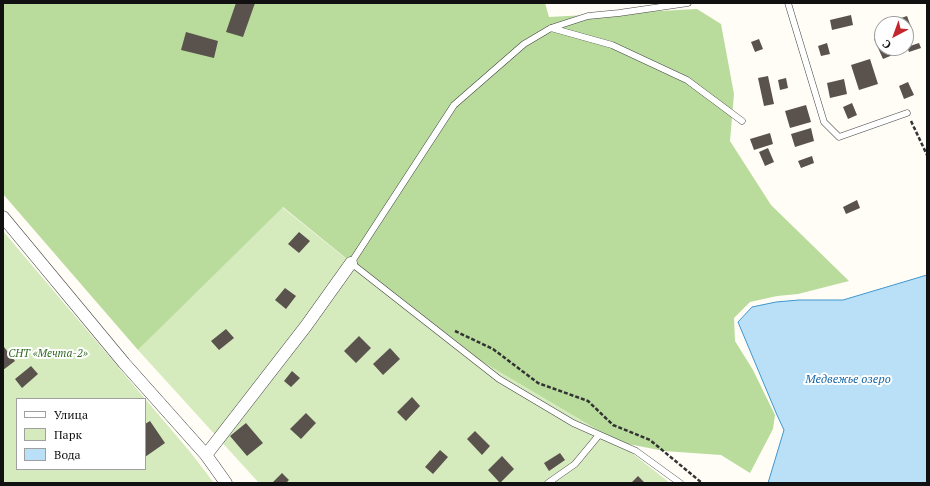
<!DOCTYPE html>
<html>
<head>
<meta charset="utf-8">
<style>
	body { margin:0 }
	#map { position:relative; width:930px; height:486px; overflow:hidden; background:#fffdf5; font-family:"PT Serif",serif }
	canvas { display:block }
	.frame { position:absolute; inset:0; border:4px solid #111; pointer-events:none }
	.legend { position:absolute; left:16px; top:398px; width:130px; height:72px; box-sizing:border-box; background:#fff; border:1px solid #a0a0a0; margin:0; padding:5px 7px; list-style:none; font-size:12px; color:#111 }
	.legend li { display:flex; align-items:center; gap:8px; height:20px }
	.legend b { width:20px; border:1px solid #a0a0a0 }
	.north { position:absolute; left:874px; top:16px; width:40px; height:40px; box-sizing:border-box; background:#fff; border:1px solid #a0a0a0; border-radius:50%; rotate:221deg; font-size:11px; font-weight:700; line-height:16px; text-align:center; color:#111 }
	.north::after { content:''; display:block; margin:auto; width:14px; height:18px; background:#c4262e; clip-path:polygon(50% 0,100% 100%,50% 72%,0 100%) }
</style>
</head>
<body>
<div id="map">
<canvas width="930" height="486"></canvas>
<div class="frame"></div>
<ul class="legend">
<li><b style="height:5px;background:#fff"></b>Улица</li>
<li><b style="height:11px;background:#d5ebbd"></b>Парк</li>
<li><b style="height:11px;background:#b9e0f7"></b>Вода</li>
</ul>
<div class="north">С</div>
</div>
<script>
const context = document.querySelector('canvas').getContext('2d');
context.lineJoin = 'round';
function fillPath(path, color) { context.fillStyle = color; context.fill(path, 'evenodd'); }
const poly = rows => new Path2D(rows.map(r => 'M' + r).join(''));
function strokePath(path, color, width, dash) { context.strokeStyle = color; context.lineWidth = width; context.lineCap = dash ? 'butt' : 'round'; context.setLineDash(dash || []); context.stroke(path); }
function write(font, color, halo, rows, align = 'center') {
  context.font = font + ' "PT Serif",serif'; context.lineWidth = 4; context.setLineDash([]); context.textBaseline = 'middle'; context.strokeStyle = halo; context.fillStyle = color; for (const [text, x, y, turn = 0] of rows) {
    context.save(); context.translate(x, y); context.rotate((+turn || 0) * Math.PI / 180); context.textAlign = isNaN(turn) ? turn : align; if (halo) context.strokeText(text, 0, 0); context.fillText(text, 0, 0); context.restore();
  }
}
fillPath(poly([
	[282,207,417,316,481,361,618,442,670,483,259,483,138,350],
	[3,231,191,453,214,483,3,483],
	[17,399,145,399,145,469,17,469]
]), '#d5ebbd');
fillPath(poly([
	[3,3,545,3,549,17,697,9,721,24,734,94,730,141,771,205,849,281,798,294,777,296,750,302,734,318,735,341,753,370,775,415,773,429,750,473,721,455,664,451,618,442,481,361,417,316,283,207,138,350,3,194]
]), '#b9dc9c');
const water = poly([
	[927,275,927,483,768,483,784,430,777,415,738,322,752,307,776,302,799,300,843,300,927,275]
]);
fillPath(water, '#b9e0f7');
strokePath(water, '#3f96cf', 1);
fillPath(poly([
	[236,3,255,3,243,37,226,32],
	[851,15,853,25,832,30,830,20],
	[907,16,913,32,906,35,906,24,899,24,898,19],
	[186,32,218,41,214,58,181,50],
	[882,36,882,48,898,48,900,52,883,59,874,39],
	[759,39,763,49,755,52,751,42],
	[827,43,830,54,821,56,818,46],
	[919,43,921,48,909,52,907,47],
	[870,59,878,84,859,90,851,65],
	[768,76,774,104,764,106,758,78],
	[786,78,788,88,780,90,778,80],
	[844,79,847,94,830,98,827,83],
	[908,82,914,95,904,99,899,86],
	[852,103,857,115,848,119,843,107],
	[806,105,811,122,790,128,785,111],
	[811,128,814,141,795,147,791,134],
	[770,133,773,144,754,150,750,139],
	[768,148,774,162,765,166,759,152],
	[812,156,814,163,801,168,798,161],
	[857,200,860,208,846,214,843,207],
	[299,232,310,241,299,253,288,244],
	[285,288,296,296,286,309,275,300],
	[226,329,234,338,219,350,211,341],
	[359,336,371,348,356,363,344,351],
	[4,347,15,361,3,370,3,348],
	[390,348,400,359,383,375,373,364],
	[31,366,38,374,22,388,15,379],
	[292,371,300,378,291,387,284,381],
	[412,397,420,406,406,421,397,412],
	[306,413,316,423,301,439,290,429],
	[150,421,165,443,145,457,145,424],
	[246,423,263,443,247,456,230,436],
	[475,431,490,446,482,455,467,439],
	[440,450,448,457,433,474,425,467],
	[560,453,565,460,549,471,544,463],
	[502,456,514,469,500,483,488,470],
	[282,473,289,480,286,483,272,483],
	[638,476,645,483,631,483]
]), '#5a524d');
const lane = poly([
	[788,3,824,122,839,137,907,113],
	[551,28,612,45,687,80,742,121],
	[548,483,575,464,599,435],
	[680,483,636,451,573,423,499,379,351,263,454,105,524,44,551,28,588,16,619,13,688,3]
]);
const street = poly([
	[3,217,124,363,206,455,226,483],
	[206,455,306,326,351,263]
]);
strokePath(lane, '#444', 7);
strokePath(street, '#444', 13);
strokePath(poly([
	[911,121,927,155],
	[455,331,493,349,538,383,588,401,613,425,650,440,702,483]
]), '#333', 2.5, [4, 2]);
strokePath(lane, '#fff', 6);
strokePath(street, '#fff', 12);
write('italic 11px', '#2f6b1f', '#fff', [
	["СНТ «Мечта-2»",48,354]
]);
write('italic 12px', '#1768a6', '#fff', [
	["Медвежье озеро",848,380]
]);
</script>
</body>
</html>
